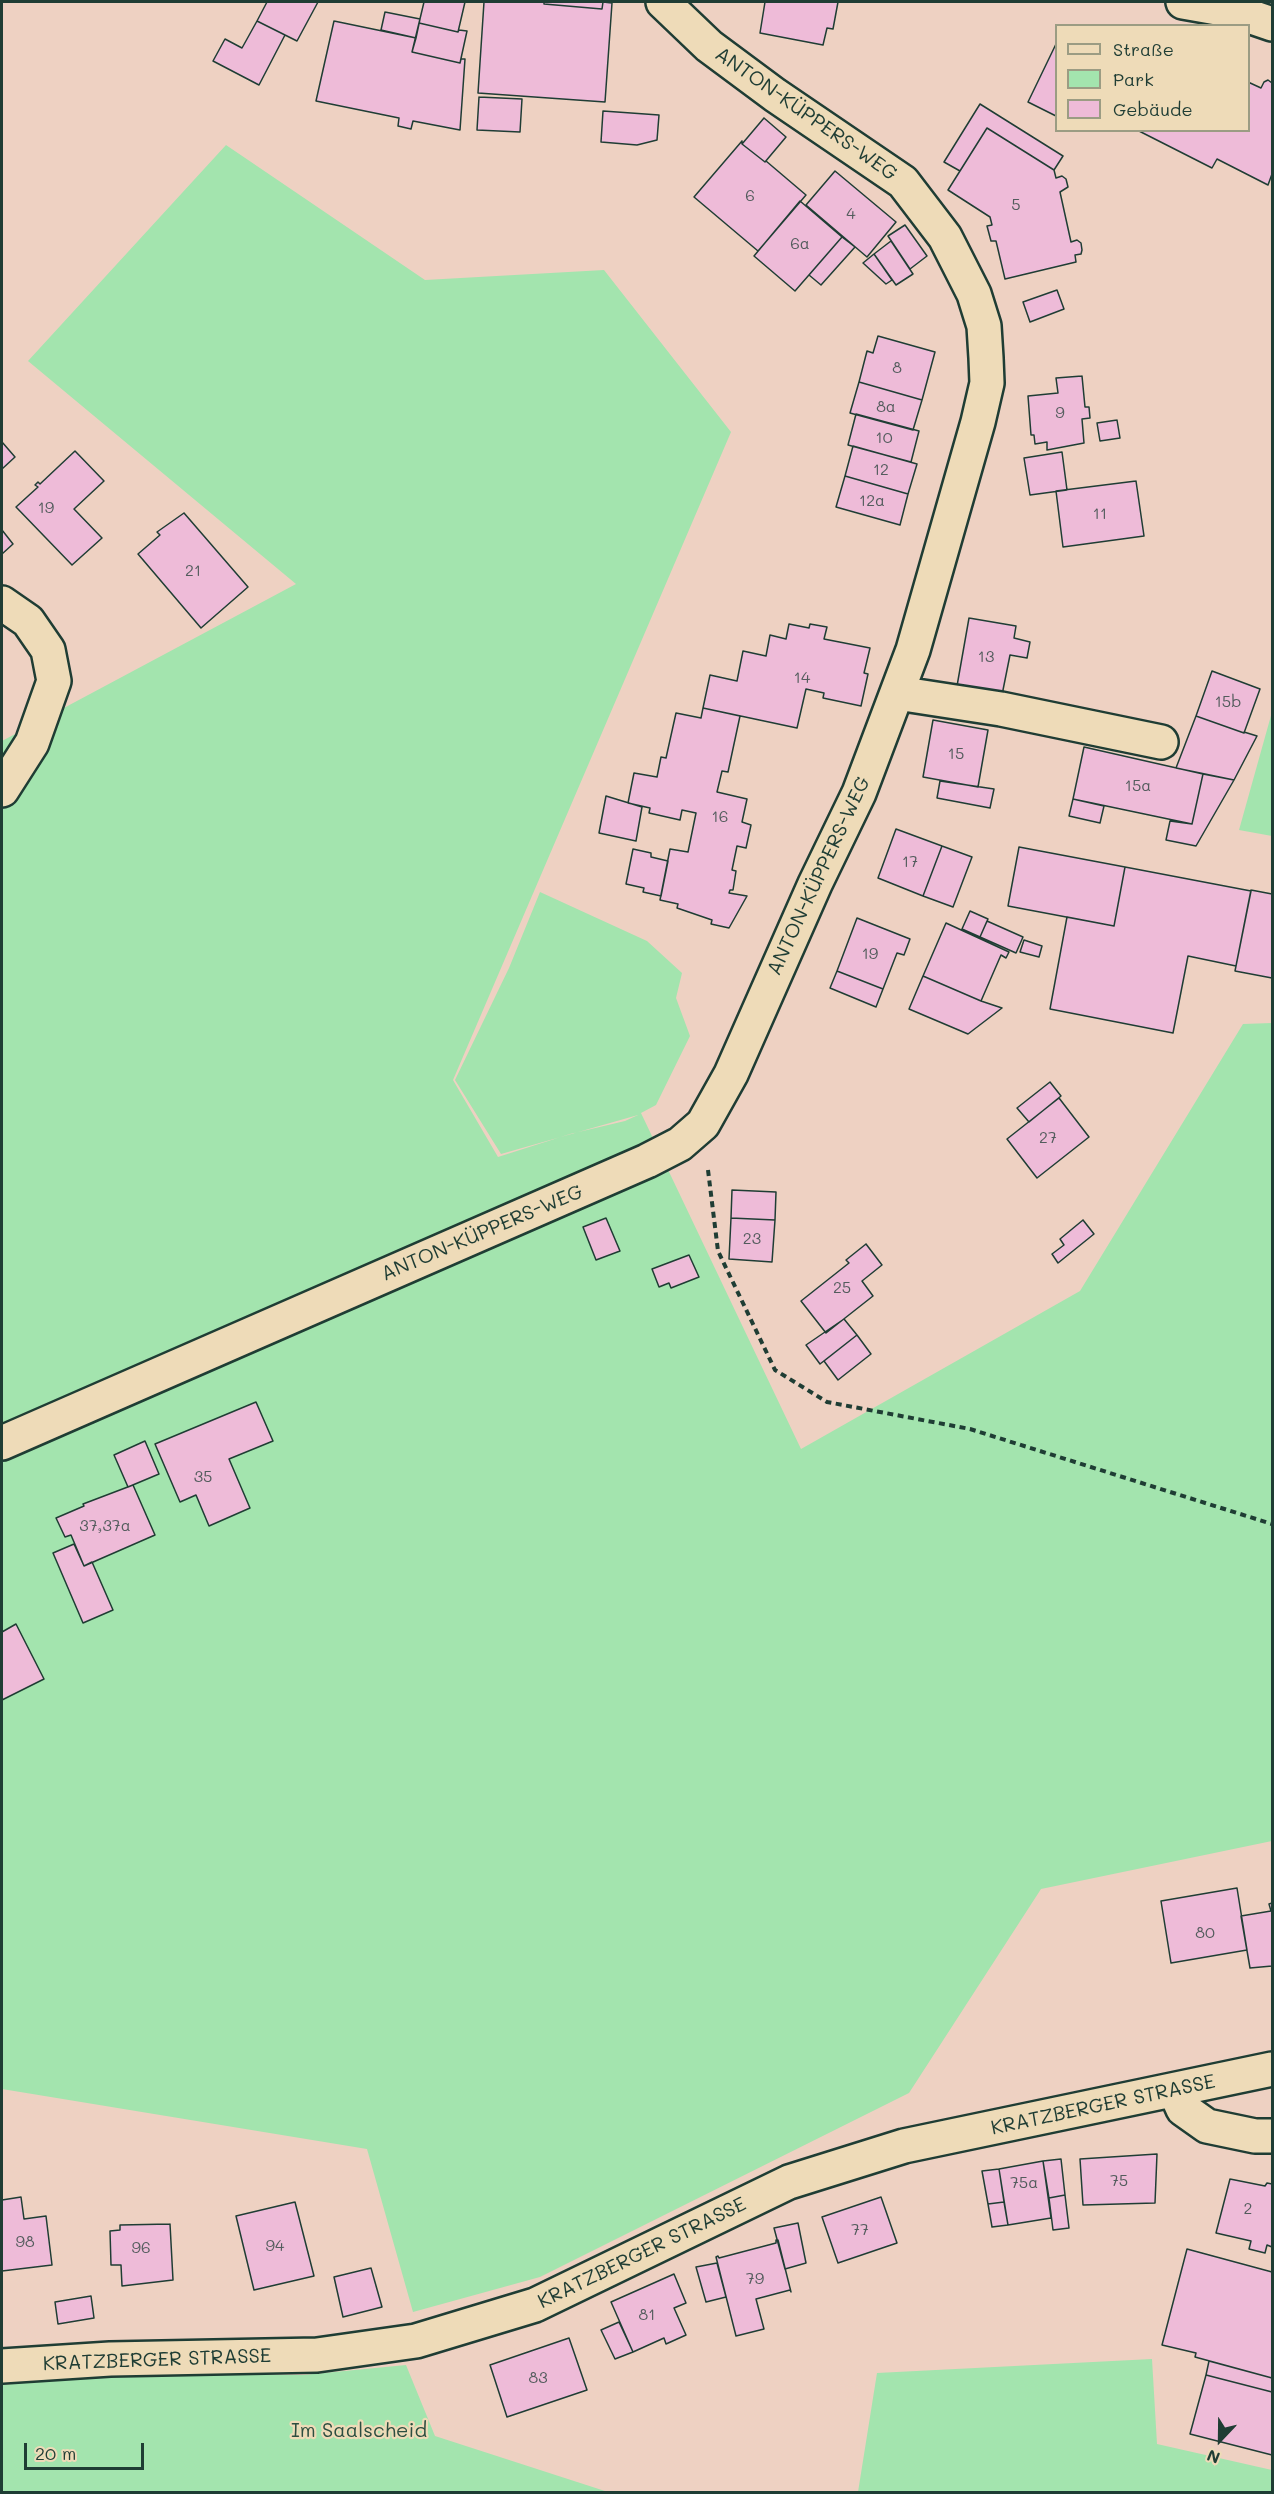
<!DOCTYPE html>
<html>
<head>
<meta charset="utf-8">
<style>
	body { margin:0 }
	#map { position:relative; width:1274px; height:2494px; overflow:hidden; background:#eed1c2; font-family:Mali,sans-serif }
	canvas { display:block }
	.frame { position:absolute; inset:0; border:3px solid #1f3d34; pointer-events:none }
	.legend { position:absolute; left:1055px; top:24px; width:195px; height:108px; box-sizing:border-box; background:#eedbb8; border:2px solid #9b9c83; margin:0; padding:8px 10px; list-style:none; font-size:18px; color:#1f3d34 }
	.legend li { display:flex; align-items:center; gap:12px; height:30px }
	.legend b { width:30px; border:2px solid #9b9c83 }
	.north { position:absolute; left:1190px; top:2410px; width:60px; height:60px; -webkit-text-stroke:4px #eedbb8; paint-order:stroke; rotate:202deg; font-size:16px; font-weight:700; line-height:24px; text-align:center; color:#1f3d34 }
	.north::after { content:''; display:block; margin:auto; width:21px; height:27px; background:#1f3d34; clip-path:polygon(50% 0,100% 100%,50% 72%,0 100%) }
	.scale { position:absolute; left:24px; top:2443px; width:120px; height:27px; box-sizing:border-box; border:3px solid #1f3d34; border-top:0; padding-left:8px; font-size:18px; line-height:21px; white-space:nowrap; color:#1f3d34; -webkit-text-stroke:4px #eedbb8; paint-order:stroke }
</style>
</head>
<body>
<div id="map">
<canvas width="1274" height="2494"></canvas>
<div class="frame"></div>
<ul class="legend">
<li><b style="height:8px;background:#eedbb8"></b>Straße</li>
<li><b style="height:16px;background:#a3e4ae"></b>Park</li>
<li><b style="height:16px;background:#eebbd8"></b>Gebäude</li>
</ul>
<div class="north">N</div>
<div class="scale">20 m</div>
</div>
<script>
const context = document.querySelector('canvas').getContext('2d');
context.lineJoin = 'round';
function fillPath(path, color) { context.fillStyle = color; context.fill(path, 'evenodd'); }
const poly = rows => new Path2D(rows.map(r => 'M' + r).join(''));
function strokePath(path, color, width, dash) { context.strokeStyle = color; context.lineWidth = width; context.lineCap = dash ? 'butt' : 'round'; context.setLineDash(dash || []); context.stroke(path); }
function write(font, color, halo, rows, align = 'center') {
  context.font = font + ' Mali,sans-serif'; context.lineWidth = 4.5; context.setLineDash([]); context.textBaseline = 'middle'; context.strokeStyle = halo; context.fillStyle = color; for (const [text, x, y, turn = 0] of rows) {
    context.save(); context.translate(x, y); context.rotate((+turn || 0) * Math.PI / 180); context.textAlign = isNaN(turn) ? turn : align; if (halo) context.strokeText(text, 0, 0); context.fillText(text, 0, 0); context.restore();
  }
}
fillPath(poly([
	[226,145,425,280,604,270,731,432,453,1080,498,1157,570,1134,625,1121,638,1115,501,1154,455,1080,509,968,540,892,647,941,682,973,676,998,690,1036,656,1105,641,1113,801,1449,1080,1291,1243,1024,1272,1023,1272,1841,1041,1889,909,2093,540,2277,413,2312,367,2149,2,2089,2,741,296,584,28,361],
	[1272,712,1272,836,1239,830],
	[1152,2359,1157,2444,1272,2470,1272,2492,858,2492,877,2373],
	[406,2365,435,2436,608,2492,2,2492,2,2385,110,2373,303,2375]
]), '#a3e4ae');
const building = poly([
	[267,2,318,2,297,41,257,21,267,2],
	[424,2,465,2,458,32,419,23,424,2],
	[484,2,544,2,544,4,602,9,603,2,612,3,605,102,478,93,484,2],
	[544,2,603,2,602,9,544,4,544,2],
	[765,2,838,2,833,29,827,28,823,45,760,33,765,2],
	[385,12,420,19,416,38,381,30,385,12],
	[257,21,285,35,259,85,213,61,225,39,242,48,257,21],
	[334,21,416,38,412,52,460,63,461,59,465,59,460,130,413,121,411,129,398,126,399,118,316,101,334,21],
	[419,23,458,32,459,30,467,31,460,63,412,52,419,23],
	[1056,44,1056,116,1028,102,1056,44],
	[1268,80,1272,83,1272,174,1268,185,1217,159,1212,168,1139,131,1248,130,1248,82,1261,88,1264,82,1268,80],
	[479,97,522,99,520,132,477,130,479,97],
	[980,104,1063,156,1054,170,987,128,960,171,944,162,980,104],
	[603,111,659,115,657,140,637,145,601,142,603,111],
	[764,118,786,137,765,162,742,144,764,118],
	[987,128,1054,170,1056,178,1062,176,1066,179,1068,187,1060,192,1071,242,1077,240,1081,243,1082,250,1081,254,1075,255,1076,262,1005,279,996,241,991,241,987,226,992,225,990,217,948,190,987,128],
	[742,141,742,144,765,162,766,161,806,195,758,251,694,197,742,141],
	[835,171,896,222,867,257,806,205,835,171],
	[800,201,842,237,795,291,754,256,800,201],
	[905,225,927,256,910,269,888,236,905,225],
	[842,237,855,247,821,285,809,275,842,237],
	[891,241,913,274,896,285,874,254,891,241],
	[874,254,892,280,886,284,863,263,874,254],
	[1057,290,1064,309,1030,322,1023,302,1057,290],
	[878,336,935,352,922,400,859,382,867,351,873,353,878,336],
	[1082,376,1085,407,1089,407,1090,418,1082,419,1084,443,1047,450,1047,442,1035,444,1034,435,1031,435,1028,396,1058,393,1056,378,1082,376],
	[859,382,922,400,913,430,850,413,859,382],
	[856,414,919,431,911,462,848,445,856,414],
	[1117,420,1120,438,1100,441,1097,423,1117,420],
	[2,442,15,457,2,469,2,442],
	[853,446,917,464,908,494,845,476,853,446],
	[75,451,104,481,74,509,102,538,72,565,16,507,38,487,35,485,38,482,40,484,75,451],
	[1062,452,1067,490,1030,495,1024,458,1062,452],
	[845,476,908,494,900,525,836,507,845,476],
	[1136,481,1144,536,1063,547,1056,491,1136,481],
	[184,513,248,587,201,628,138,554,160,535,157,532,184,513],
	[2,530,13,544,2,554,2,530],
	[969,618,1016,626,1014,638,1030,642,1027,658,1010,655,1002,695,957,686,969,618],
	[789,624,809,628,810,624,827,627,824,639,870,648,864,673,868,674,861,706,823,698,824,693,806,689,797,728,703,708,710,675,737,681,743,651,766,656,770,635,786,639,789,624],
	[1212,671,1260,689,1244,733,1196,716,1212,671],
	[703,708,740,716,728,772,722,771,717,792,747,799,742,822,751,825,746,848,737,846,732,870,736,871,733,890,730,890,729,893,747,896,729,928,711,924,712,920,677,908,678,904,660,900,670,849,688,852,696,813,682,810,680,820,649,813,650,808,628,803,634,773,657,777,661,757,666,758,676,713,701,718,703,708],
	[1196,716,1244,733,1244,732,1257,736,1234,780,1176,768,1196,716],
	[933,720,988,730,978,787,923,777,933,720],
	[1084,747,1203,774,1192,824,1073,799,1084,747],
	[1203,774,1234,780,1196,846,1166,840,1170,821,1192,824,1203,774],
	[940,781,994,789,990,808,937,798,940,781],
	[606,796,642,807,636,841,599,833,606,796],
	[1073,799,1104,806,1100,823,1069,816,1073,799],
	[896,829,942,846,923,896,878,878,896,829],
	[942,846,972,857,953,907,923,896,942,846],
	[1019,847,1125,867,1114,926,1008,906,1019,847],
	[633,849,651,853,651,857,668,861,661,896,643,892,644,888,626,884,633,849],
	[1125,867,1251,891,1236,966,1188,956,1173,1033,1050,1009,1067,917,1114,926,1125,867],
	[1251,890,1272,894,1272,978,1235,971,1251,890],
	[970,911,988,919,980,937,962,929,970,911],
	[857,918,910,939,904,955,897,953,883,989,837,971,857,918],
	[987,921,1023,937,1016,953,980,937,987,921],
	[946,923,1009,952,1006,958,1001,955,981,1001,923,976,946,923],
	[1024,940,1042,946,1039,957,1020,952,1024,940],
	[837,971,883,989,876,1007,830,988,837,971],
	[923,976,981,1001,1002,1008,968,1034,909,1009,923,976],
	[1050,1082,1061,1096,1029,1122,1017,1108,1050,1082],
	[1059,1098,1089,1137,1037,1178,1007,1139,1059,1098],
	[732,1190,776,1192,775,1220,731,1218,732,1190],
	[606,1218,620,1251,596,1260,583,1227,606,1218],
	[731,1218,775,1220,772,1262,729,1259,731,1218],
	[1083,1220,1094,1234,1058,1263,1052,1254,1064,1245,1060,1239,1083,1220],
	[866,1244,882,1265,862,1281,873,1296,826,1333,801,1301,849,1263,846,1260,866,1244],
	[689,1255,699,1277,671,1288,669,1283,659,1287,652,1269,689,1255],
	[844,1319,857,1335,820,1364,806,1345,844,1319],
	[857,1335,871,1354,838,1380,824,1361,857,1335],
	[256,1402,273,1441,229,1459,250,1508,209,1526,196,1495,180,1502,155,1444,256,1402],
	[145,1441,159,1474,128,1487,114,1455,145,1441],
	[133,1485,155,1535,84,1566,71,1535,65,1537,56,1518,84,1506,83,1504,133,1485],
	[74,1544,84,1566,92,1562,113,1610,83,1623,53,1553,74,1544],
	[16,1624,44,1679,2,1700,2,1632,16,1624],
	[1237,1888,1247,1950,1171,1963,1161,1901,1237,1888],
	[1272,1903,1272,1966,1250,1968,1241,1916,1271,1911,1269,1904,1272,1903],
	[1157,2154,1155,2203,1083,2205,1080,2159,1157,2154],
	[1061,2159,1065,2195,1049,2198,1043,2161,1061,2159],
	[1043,2161,1051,2218,1008,2225,999,2169,1043,2161],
	[999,2169,1004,2202,988,2204,982,2171,999,2169],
	[1230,2179,1265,2186,1267,2183,1272,2184,1272,2247,1267,2245,1265,2253,1249,2249,1251,2241,1216,2233,1230,2179],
	[1065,2195,1069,2228,1053,2230,1049,2198,1065,2195],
	[21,2197,24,2219,46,2216,52,2265,2,2271,2,2200,21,2197],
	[881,2197,897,2243,838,2263,822,2217,881,2197],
	[295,2202,314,2276,254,2290,236,2216,295,2202],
	[1004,2202,1008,2225,992,2227,988,2204,1004,2202],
	[798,2223,806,2263,785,2269,774,2228,798,2223],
	[170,2224,173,2280,122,2286,121,2265,111,2265,110,2231,120,2230,120,2225,170,2224],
	[776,2240,778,2240,791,2292,790,2290,756,2299,764,2329,736,2336,716,2257,718,2256,719,2258,776,2243,776,2240],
	[1187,2249,1272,2272,1272,2378,1195,2357,1196,2353,1162,2345,1187,2249],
	[717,2263,726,2297,706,2302,696,2267,717,2263],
	[371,2268,382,2307,343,2317,334,2277,371,2268],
	[674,2274,686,2303,674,2308,686,2335,666,2344,664,2338,633,2352,611,2302,674,2274],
	[91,2296,94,2318,58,2324,55,2302,91,2296],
	[619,2322,633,2352,615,2359,601,2330,619,2322],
	[569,2338,587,2390,507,2417,490,2365,569,2338],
	[1209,2361,1272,2378,1272,2392,1206,2375,1209,2361],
	[1206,2375,1272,2392,1272,2455,1190,2434,1206,2375]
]);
fillPath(building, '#eebbd8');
strokePath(building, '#1f3d34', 1.5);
const minor = poly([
	[1183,2,1234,11,1272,24],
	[2,603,28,621,48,650,54,681,32,743,2,790],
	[897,693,1001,709,1161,742],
	[2,1443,647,1161,680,1144,703,1124,731,1074,815,884,859,793,913,650,978,422,987,383,986,358,984,326,974,294,945,237,903,182,775,95,709,46,663,2],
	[1175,2091,1183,2109,1207,2126,1255,2136,1272,2136],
	[2,2366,110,2359,317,2355,416,2341,535,2305,789,2182,904,2146,1272,2069]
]);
strokePath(minor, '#1f3d34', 38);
strokePath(poly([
	[708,1170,718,1251,775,1370,827,1402,970,1429,1272,1524]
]), '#1f3d34', 4, [6, 4.5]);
strokePath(minor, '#eedbb8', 33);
write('16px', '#535c5d', null, [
	["6",750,196],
	["5",1016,205],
	["4",851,214],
	["6a",800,244],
	["8",897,368],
	["8a",886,407],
	["9",1060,413],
	["10",884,438],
	["12",881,470],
	["12a",872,501],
	["19",46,508],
	["11",1100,514],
	["21",193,571],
	["13",986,657],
	["14",802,678],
	["15b",1228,702],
	["15",956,754],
	["15a",1138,786],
	["16",720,817],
	["17",910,862],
	["19",870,954],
	["27",1048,1138],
	["23",752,1239],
	["25",842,1288],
	["35",203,1477],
	["37,37a",105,1526],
	["80",1205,1933],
	["75",1119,2181],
	["75a",1024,2183],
	["2",1248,2209],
	["77",860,2230],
	["98",25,2242],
	["94",275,2246],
	["96",141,2248],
	["79",755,2279],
	["81",647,2315],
	["83",538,2378]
]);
write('20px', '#1f3d34', '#eedbb8', [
	["ANTON-KÜPPERS-WEG",806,114,35],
	["ANTON-KÜPPERS-WEG",819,876,-65],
	["ANTON-KÜPPERS-WEG",482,1233,-23],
	["KRATZBERGER STRASSE",1103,2105,-12],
	["KRATZBERGER STRASSE",642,2253,-26],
	["KRATZBERGER STRASSE",157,2360,-2]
]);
write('20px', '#2c4e40', '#eedbb8', [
	["Im Saalscheid",359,2431]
]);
</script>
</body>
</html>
